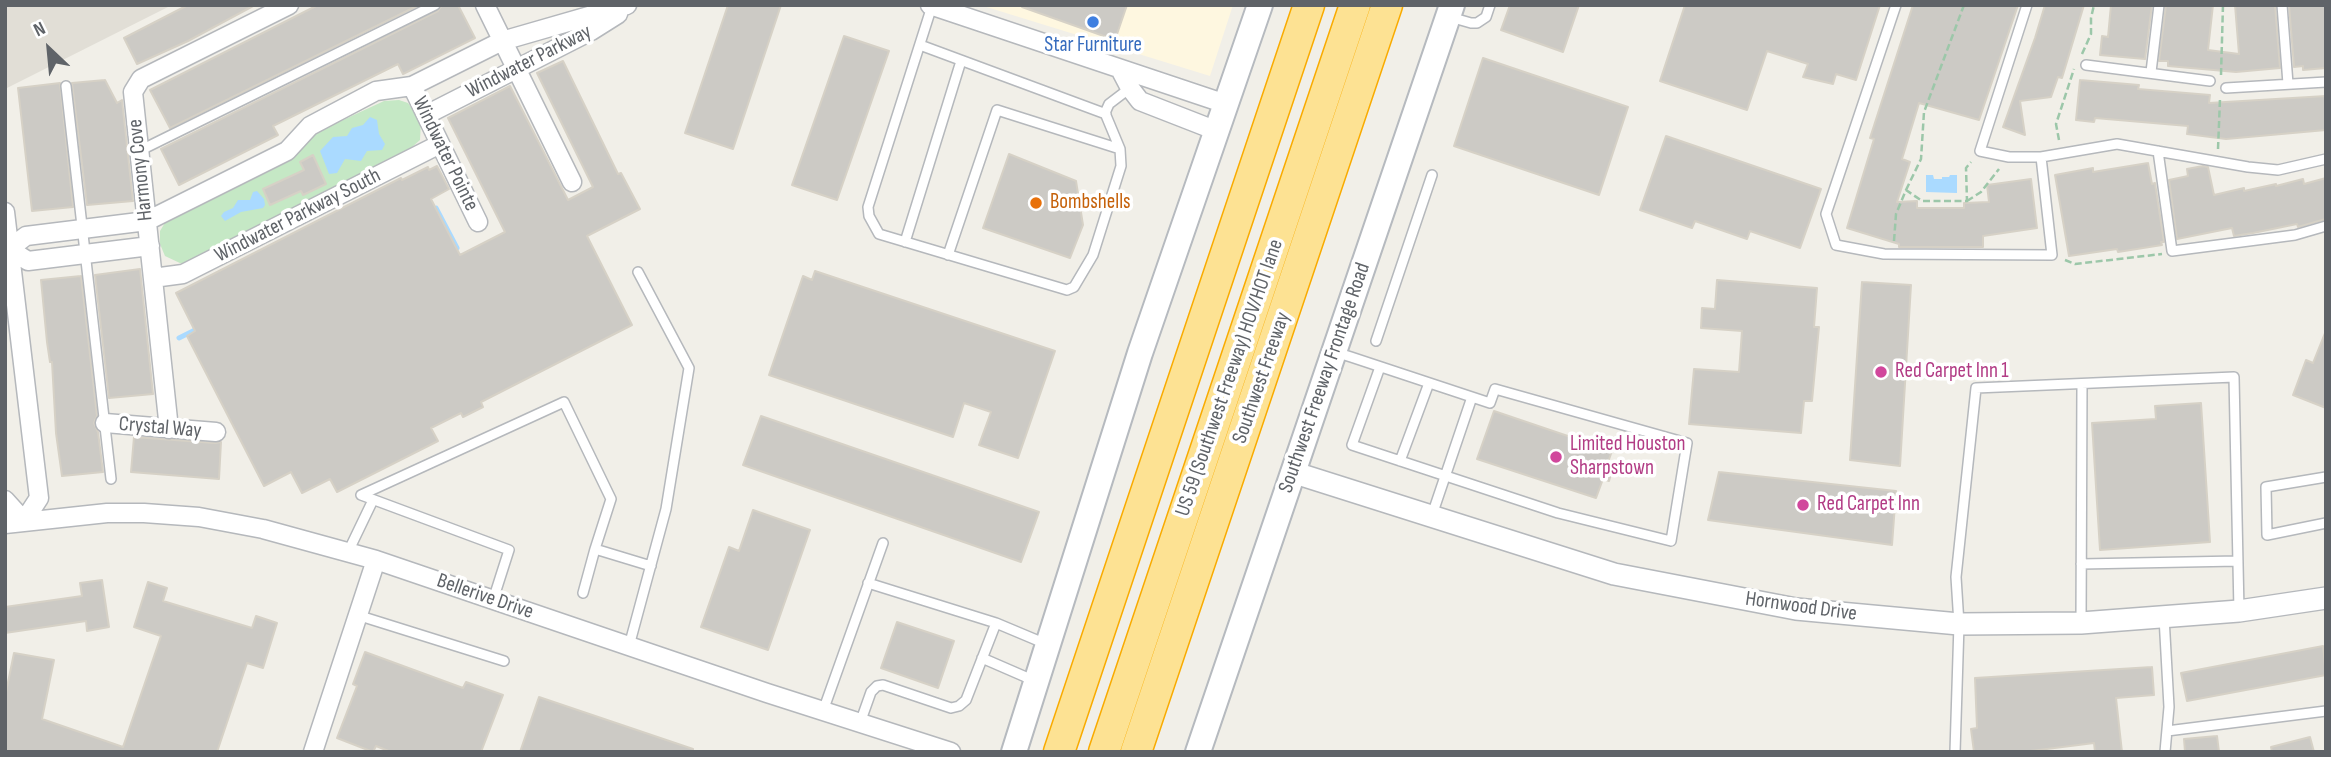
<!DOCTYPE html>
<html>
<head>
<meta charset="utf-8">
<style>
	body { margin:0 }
	#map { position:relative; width:2331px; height:757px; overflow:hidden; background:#f1efe8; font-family:"Sofia Sans Condensed",sans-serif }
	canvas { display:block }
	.frame { position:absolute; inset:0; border:7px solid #5f6368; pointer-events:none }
	.north { position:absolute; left:14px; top:14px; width:70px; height:70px; -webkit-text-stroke:5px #fff; paint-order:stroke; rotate:334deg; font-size:19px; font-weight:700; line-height:28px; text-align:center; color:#5f6368 }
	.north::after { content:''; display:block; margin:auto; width:24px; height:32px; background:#5f6368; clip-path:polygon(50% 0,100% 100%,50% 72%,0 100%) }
</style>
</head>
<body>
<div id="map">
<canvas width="2331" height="757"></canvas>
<div class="frame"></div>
<div class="north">N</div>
</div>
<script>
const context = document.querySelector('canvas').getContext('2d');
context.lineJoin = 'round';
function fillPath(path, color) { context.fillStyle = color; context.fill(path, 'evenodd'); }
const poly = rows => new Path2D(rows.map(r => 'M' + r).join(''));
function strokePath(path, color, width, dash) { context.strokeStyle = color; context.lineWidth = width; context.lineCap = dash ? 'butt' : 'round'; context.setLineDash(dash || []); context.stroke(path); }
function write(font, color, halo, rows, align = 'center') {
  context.font = font + ' "Sofia Sans Condensed",sans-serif'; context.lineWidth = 7; context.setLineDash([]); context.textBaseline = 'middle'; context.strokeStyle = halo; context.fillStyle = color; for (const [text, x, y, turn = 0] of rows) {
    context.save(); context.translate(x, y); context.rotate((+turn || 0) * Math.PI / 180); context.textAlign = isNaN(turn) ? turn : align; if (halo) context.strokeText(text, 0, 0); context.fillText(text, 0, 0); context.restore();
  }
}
fillPath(poly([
	[980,5,1233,5,1210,76]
]), '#fef7e0');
fillPath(poly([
	[5,5,172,5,7,88,5,79]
]), '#e1ded6');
fillPath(poly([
	[399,100,408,103,421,121,420,140,411,148,182,264,165,256,160,244,160,231,166,221,294,156,317,132,384,101]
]), '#c5e8c5');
fillPath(poly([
	[370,117,377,120,379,134,385,144,382,150,367,151,361,161,345,159,337,173,329,174,320,151,333,137,347,136,352,128,363,125],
	[1926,175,1933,175,1934,179,1942,179,1942,177,1949,177,1950,175,1957,175,1957,193,1926,192],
	[257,191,264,199,265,205,263,208,241,212,225,221,221,216,224,212,233,208,238,200,250,200,253,192]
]), '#aadaff');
strokePath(poly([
	[431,210,436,208,457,248],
	[179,338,201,327]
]), '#aadaff', 5);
const building = poly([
	[188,5,255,5,188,41,137,64,124,38,188,5],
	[318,5,419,5,170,128,150,90,318,5],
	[442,5,458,5,475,38,403,74,398,64,273,126,278,135,179,185,161,149,438,11,442,5],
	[728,5,781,5,733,149,685,133,728,5],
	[1022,5,1127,5,1115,40,1022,7,1022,5],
	[1510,5,1579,5,1563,52,1501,30,1510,5],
	[1685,5,1880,5,1856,80,1836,74,1833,84,1803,77,1808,64,1767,51,1747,110,1660,81,1685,5],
	[1913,5,2018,5,1979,120,1919,103,1902,159,1910,162,1897,202,1917,201,1917,208,1964,208,1964,203,1989,202,1987,185,2031,179,2037,228,1983,236,1983,247,1899,247,1899,244,1847,228,1874,139,1870,138,1913,5],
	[2045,5,2084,5,2062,78,2058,77,2051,97,2020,101,2025,135,2003,127,2035,38,2045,5],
	[2111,5,2152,5,2145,59,2100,55,2102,36,2108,37,2111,5],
	[2166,5,2213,5,2208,50,2239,54,2235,5,2275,5,2280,68,2236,72,2168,66,2168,61,2159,61,2166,5],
	[2289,5,2326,5,2326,68,2303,70,2303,66,2294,67,2289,5],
	[844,36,889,51,837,200,792,185,844,36],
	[1483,58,1628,107,1599,195,1454,146,1483,58],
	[563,61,618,174,621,173,640,209,587,236,632,325,481,402,483,407,463,417,461,413,431,428,438,441,337,492,330,479,302,493,291,472,264,486,187,336,195,331,176,293,401,178,402,180,428,167,429,170,437,166,449,189,431,199,460,255,505,232,448,118,510,86,568,200,593,187,537,73,563,61],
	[105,80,117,103,122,100,133,201,87,205,72,83,105,80],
	[2080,80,2139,85,2138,89,2210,95,2209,103,2326,96,2326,130,2226,139,2187,134,2188,126,2095,118,2094,122,2076,120,2080,80],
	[60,83,73,207,32,211,18,88,60,83],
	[1666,136,1821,189,1800,248,1750,231,1747,239,1695,221,1692,228,1640,210,1666,136],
	[1009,154,1076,181,1083,225,1070,258,983,228,1009,154],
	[313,155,326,184,303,195,301,191,270,205,263,189,304,170,300,162,313,155],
	[2148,163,2152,184,2155,183,2164,242,2161,242,2162,245,2118,252,2117,249,2069,256,2055,175,2093,168,2093,172,2148,163],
	[2203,166,2208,167,2214,195,2244,188,2244,191,2276,184,2276,186,2303,179,2304,184,2326,178,2326,219,2298,227,2297,224,2253,233,2234,236,2232,228,2177,239,2169,180,2188,176,2187,169,2203,166],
	[140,269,153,394,109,398,95,275,140,269],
	[815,271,1055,351,1018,458,979,445,991,412,964,403,953,437,769,375,803,276,812,280,815,271],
	[81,276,97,416,94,423,98,432,103,472,62,476,56,433,52,362,50,362,47,342,41,280,81,276],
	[1717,280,1817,288,1814,327,1819,327,1812,401,1804,401,1801,433,1689,424,1694,369,1739,372,1742,331,1701,328,1702,308,1715,309,1717,280],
	[1862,282,1911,285,1900,466,1850,460,1862,282],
	[2325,333,2326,334,2326,408,2293,395,2306,360,2313,363,2325,333],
	[2201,403,2210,542,2100,550,2092,423,2156,419,2155,406,2201,403],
	[1494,411,1612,451,1607,465,1613,467,1609,481,1603,479,1596,498,1477,459,1494,411],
	[761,416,1039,512,1021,562,743,465,761,416],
	[134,437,215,443,221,442,219,479,131,472,134,437],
	[1719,472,1896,491,1892,545,1708,520,1719,472],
	[753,510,810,530,768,650,701,627,729,547,739,551,753,510],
	[102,580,109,627,87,631,86,621,5,633,5,607,82,596,80,583,102,580],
	[148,582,167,588,163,601,252,628,256,616,277,623,263,668,247,663,217,752,5,752,5,697,14,653,54,660,42,719,123,747,161,636,134,627,148,582],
	[897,622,954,641,938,688,881,668,897,622],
	[2323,646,2326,675,2187,701,2181,673,2323,646],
	[365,652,463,688,466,682,503,695,481,752,391,752,376,746,373,752,337,738,357,686,353,684,365,652],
	[2152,667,2154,695,2116,698,2122,752,2095,752,2094,743,2023,752,1974,752,1971,729,1977,728,1975,678,2152,667],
	[539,697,693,749,693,752,520,752,539,697],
	[2217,736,2219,752,2185,752,2184,739,2217,736],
	[2310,737,2314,752,2272,752,2271,747,2310,737]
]);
fillPath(building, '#cccac5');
strokePath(building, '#d6d1c6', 2);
const service = poly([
	[1896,5,1826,214,1836,245,1884,254,2052,255,2041,157],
	[2027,5,1980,151,2009,157,2041,157,2117,144,2248,167,2278,170,2326,159],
	[2282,5,2288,84],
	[932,6,868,207,869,216,879,234,1067,290,1074,287,1093,255,1121,166,1120,149,1105,113,1109,104,1130,88],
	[1450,17,1471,23,1477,23,1486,17,1490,5],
	[920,45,1106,114],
	[2086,65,2210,81],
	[2151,72,2159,5],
	[66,86,111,479],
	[2226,88,2326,82],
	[139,151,435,5],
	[2158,151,2172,251,2295,235,2326,226],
	[905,242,961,61],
	[948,255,997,110,1120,149],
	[1376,341,1432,175],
	[1335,352,1351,357,1490,403,1495,389,1687,443,1671,541,1558,513,1352,445,1380,367],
	[1400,461,1429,383],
	[2326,477,2266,487,2267,535,2326,523],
	[1432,515,1472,397],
	[348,552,373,500],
	[2081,564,2238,561],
	[868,583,996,623,1046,644],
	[583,593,595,549,651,566],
	[493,600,509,550,361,495,564,402,611,499,595,549],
	[357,615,504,661],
	[2164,617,2169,707,2165,752],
	[2081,623,2082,385],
	[629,646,666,509,689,368,638,272],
	[982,658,1035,681],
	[823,711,883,543],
	[860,723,871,692,877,686,883,685,951,708,959,706,966,700,996,623],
	[2167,731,2326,711],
	[1955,752,1959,624,1956,577,1976,388,2234,377,2239,611]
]);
const minor = poly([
	[485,5,572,182],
	[930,5,1226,104],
	[1120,69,1130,88,1140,101,1217,131],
	[412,86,478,222],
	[426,115,591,31,618,14],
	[5,212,39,498,24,521],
	[5,249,9,249,26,236,147,221,287,151,310,126,376,91,412,86,502,41,627,5],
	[9,249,28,261,150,246],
	[153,278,183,274,440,144],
	[105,423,216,432],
	[169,429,133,92,141,79,289,5],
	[5,500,24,521],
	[5,524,107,513,144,513,199,517,263,529,376,560,767,693,951,752],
	[313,752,376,560]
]);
const tertiary = poly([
	[1292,472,1614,574,1796,609,1959,624,2081,623,2239,611,2326,598]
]);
const secondary = poly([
	[1014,752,1140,353,1260,5],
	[1198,752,1452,5]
]);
const motorway = poly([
	[1059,752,1309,5],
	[1104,752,1355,5],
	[1136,752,1387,5]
]);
strokePath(service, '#b5b8bc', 12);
strokePath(minor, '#b5b8bc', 21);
strokePath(tertiary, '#b5b8bc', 24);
strokePath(secondary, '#b6babf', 28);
strokePath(motorway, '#f9ab00', 33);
strokePath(poly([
	[2082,54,2091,34,2091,18,2094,5],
	[2221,75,2223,5],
	[2059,140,2056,124,2074,69],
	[2218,149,2220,99],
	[1906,190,1921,159,1924,112,1964,5],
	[1967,201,1981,192,1999,169],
	[1894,241,1896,214,1906,190,1922,201,1967,201,1966,168,1971,162],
	[2065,260,2075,264,2162,254]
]), '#9cc7a9', 2.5, [7, 3.5]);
strokePath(service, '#fff', 9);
strokePath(minor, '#fff', 18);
strokePath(tertiary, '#fff', 21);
strokePath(secondary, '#fff', 24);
strokePath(motorway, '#fde293', 30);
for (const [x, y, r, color] of [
	[1093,22,7,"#3f7fe0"],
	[1036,203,7,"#e8710a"],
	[1881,372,7,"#d1479c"],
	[1556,457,7,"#d1479c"],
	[1803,505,7,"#d1479c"]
]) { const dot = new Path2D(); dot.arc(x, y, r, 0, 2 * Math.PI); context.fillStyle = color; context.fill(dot); strokePath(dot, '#fff', 2.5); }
write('21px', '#366cbe', '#fff', [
	["Star Furniture",1093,46]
]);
write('21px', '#5f6368', '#fff', [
	["Windwater Parkway",529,62,-27],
	["Windwater Pointe",445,154,64],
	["Harmony Cove",141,170,-96],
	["Windwater Parkway South",298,216,-27],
	["US 59 (Southwest Freeway) HOV/HOT lane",1230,378,-71],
	["Southwest Freeway",1262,378,-71],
	["Southwest Freeway Frontage Road",1325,378,-71],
	["Crystal Way",160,428,5],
	["Bellerive Drive",485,597,19],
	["Hornwood Drive",1801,607,8]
]);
write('21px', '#c56008', '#fff', [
	["Bombshells",1050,203]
], 'left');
write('21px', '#b23c85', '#fff', [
	["Red Carpet Inn 1",1895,372],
	["Limited Houston",1570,445],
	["Sharpstown",1570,469],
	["Red Carpet Inn",1817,505]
], 'left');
</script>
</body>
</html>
